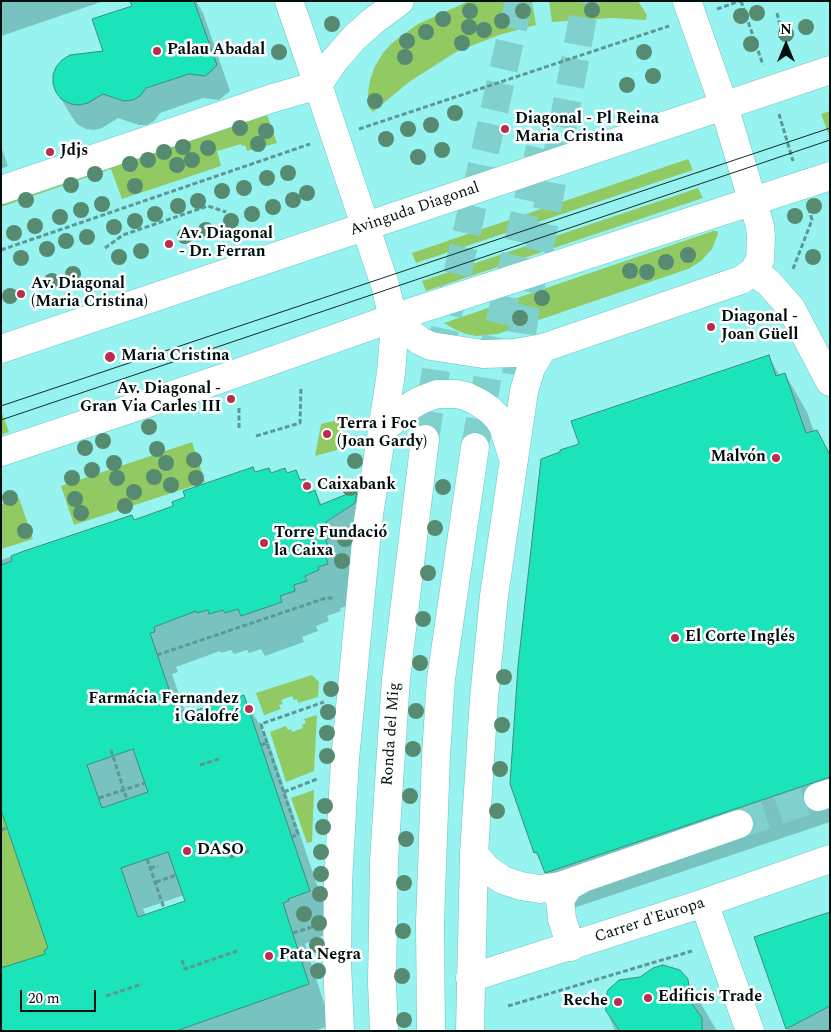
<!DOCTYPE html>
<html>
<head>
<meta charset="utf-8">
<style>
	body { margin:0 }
	#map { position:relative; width:831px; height:1032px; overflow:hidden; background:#97f3f0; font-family:Spectral,serif }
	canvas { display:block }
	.frame { position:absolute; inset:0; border:2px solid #000f0f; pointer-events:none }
	.north { position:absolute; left:761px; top:20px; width:50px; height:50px; -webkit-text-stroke:4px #fff; paint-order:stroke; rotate:0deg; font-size:14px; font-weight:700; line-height:20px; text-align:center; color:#000f0f }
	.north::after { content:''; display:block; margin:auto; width:18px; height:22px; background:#000f0f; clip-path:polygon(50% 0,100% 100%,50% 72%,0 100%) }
	.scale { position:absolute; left:20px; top:990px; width:76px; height:22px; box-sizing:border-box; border:2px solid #000f0f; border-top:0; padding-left:6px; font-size:15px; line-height:18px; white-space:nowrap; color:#000f0f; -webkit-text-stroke:4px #fff; paint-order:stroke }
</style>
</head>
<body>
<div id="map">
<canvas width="831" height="1032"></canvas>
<div class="frame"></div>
<div class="north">N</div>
<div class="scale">20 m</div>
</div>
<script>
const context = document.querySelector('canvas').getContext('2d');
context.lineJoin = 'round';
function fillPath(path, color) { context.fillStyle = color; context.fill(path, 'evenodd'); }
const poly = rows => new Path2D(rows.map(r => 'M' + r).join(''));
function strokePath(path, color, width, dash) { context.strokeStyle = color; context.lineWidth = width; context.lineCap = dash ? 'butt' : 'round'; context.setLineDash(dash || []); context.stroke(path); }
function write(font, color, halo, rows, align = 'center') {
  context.font = font + ' Spectral,serif'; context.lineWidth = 5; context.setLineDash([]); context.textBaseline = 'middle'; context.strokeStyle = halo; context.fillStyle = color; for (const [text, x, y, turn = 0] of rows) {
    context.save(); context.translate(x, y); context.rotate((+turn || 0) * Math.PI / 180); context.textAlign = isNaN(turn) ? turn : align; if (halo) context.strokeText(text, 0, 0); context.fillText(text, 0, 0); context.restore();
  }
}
fillPath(poly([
	[469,1,532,1,536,25,499,35,456,52,409,82,373,112,369,108,368,93,370,80,375,66,383,53,392,43,418,24],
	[549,1,638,1,647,15,646,20,612,18,552,22],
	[830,111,830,138,821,114],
	[266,112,277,143,247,151,245,145,242,146,241,144,217,151,221,166,122,199,111,169,1,207,1,202],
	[688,159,693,170,416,263,412,253],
	[698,188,703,198,426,291,422,281],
	[713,231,717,231,718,234,712,249,701,261,688,269,498,334,476,336,466,334,456,330,444,323],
	[1,410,9,432,1,435],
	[343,419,337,450,315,456,321,424],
	[192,442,205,482,74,525,61,486],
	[19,498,33,539,1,549,1,504],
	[312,675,319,682,318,697,298,703,297,699,294,700,292,696,281,700,283,704,279,705,281,709,264,715,256,693],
	[317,715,314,771,286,782,270,732,286,726,288,730,291,729,292,732,303,728,302,725,306,723,304,719],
	[314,790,312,842,307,843,291,798],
	[1,805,52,955,1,972]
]), '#91ca63');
fillPath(poly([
	[1,1,104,1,1,36],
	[131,1,196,1,203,13,230,91,219,100,203,98,160,113,154,121,147,125,139,125,118,118,102,128,94,130,86,129,77,124,72,117,57,92,104,52,133,7],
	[1,146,8,166,1,169],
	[768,356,780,376,785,374,807,412,814,432,830,455,830,822,568,910,535,852,581,445],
	[296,472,301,481,304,480,312,493,315,492,322,505,357,491,380,531,378,544,349,563,353,578,348,581,352,591,351,605,340,608,341,611,327,616,329,621,316,626,318,631,302,637,304,642,265,656,261,649,249,653,247,650,234,654,231,650,221,653,220,651,176,667,178,672,172,674,186,715,243,697,267,737,333,932,311,940,311,941,305,944,331,1025,314,1031,1,1031,49,949,1,806,1,560,25,552,134,521,175,507,255,473,287,475],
	[184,895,186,902,146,916,143,909],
	[830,913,830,1031,788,1031,756,938],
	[687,980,717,1031,615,1031,607,1011]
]), '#0003');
const building = poly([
	[130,1,194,1,217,65,210,72,205,76,189,74,146,88,140,96,133,100,124,101,103,94,88,103,79,105,71,104,61,99,56,92,53,84,53,75,56,67,62,60,70,55,103,51,92,19,132,6,130,1],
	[769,355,776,376,785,373,806,433,817,430,830,455,830,777,545,873,537,852,534,853,510,784,518,666,541,459,560,452,560,450,579,444,571,421,769,355],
	[253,467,255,472,269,468,271,473,285,468,287,473,296,470,300,480,305,479,309,493,315,490,320,505,357,490,355,503,326,522,331,537,326,540,329,550,325,553,328,564,318,567,319,570,305,576,307,581,294,585,295,591,280,596,282,602,241,616,238,609,225,613,223,610,209,614,208,610,197,613,196,611,154,627,155,632,150,633,178,716,244,695,310,891,288,899,289,901,283,903,309,984,176,1031,1,1031,1,968,45,954,44,950,48,948,1,810,1,565,12,561,11,556,24,551,132,515,134,520,173,506,172,502,185,497,183,491,253,467],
	[133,749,148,792,102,808,87,765,133,749],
	[168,852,185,901,138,917,121,868,168,852],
	[830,912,830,1006,786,1029,754,937,830,912],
	[663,965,680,970,688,979,690,995,693,1005,702,1018,702,1031,620,1031,606,1011,605,1001,608,990,619,980,640,977,653,968,663,965]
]);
fillPath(building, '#1be4ba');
strokePath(building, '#3b8e78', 1);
strokePath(poly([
	[739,824,818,797]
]), '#80d1ce', 28, [28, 14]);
strokePath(poly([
	[516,375,526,307,540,247,586,1],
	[425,439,437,364,519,1],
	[475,447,490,364,540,148]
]), '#80d1ce', 28, [28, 14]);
const minor = poly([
	[289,1,318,85],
	[753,272,768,282,791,308,830,382],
	[818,797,830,793],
	[474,854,488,870,503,880,521,886,540,889,560,886,739,824],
	[704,903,750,1031],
	[571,947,562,919,560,900,569,886,583,878],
	[470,978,704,903,830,859]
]);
const major = poly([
	[318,85,385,285,393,318,394,337,391,373,368,521,345,759,338,883,337,963,340,1031],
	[1,190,270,99,318,85,334,61,354,38,373,21,400,1],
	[393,318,420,341,431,346,483,354,515,353,543,348,741,280,753,272,760,260,761,238,760,226,724,106,687,1],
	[1,349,830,70],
	[383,429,412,405,421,400,437,394,456,394,466,396,478,402,490,410,497,417,503,426,512,455],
	[1,452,223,378,393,318,830,176],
	[384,1031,382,983,384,861,391,752,396,679,425,439],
	[431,1031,430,923,436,755,441,679,475,447],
	[470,1031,474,854,484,698,494,596,524,391,531,368,543,348]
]);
strokePath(minor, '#67c3c0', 29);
strokePath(major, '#67c3c0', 29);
strokePath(poly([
	[741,1,763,65],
	[717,9,740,1],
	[777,13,784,42],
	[779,114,793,161],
	[359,129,669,26],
	[105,248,123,235,208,206,226,212],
	[1,250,310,144],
	[793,269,812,220,809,209],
	[239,428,239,407],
	[256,436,300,423,301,387],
	[157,655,326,598,333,598],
	[267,743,261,724,324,702],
	[261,745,267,743,298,834,292,837],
	[111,750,127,800],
	[200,765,219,759],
	[284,792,317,779],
	[99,798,145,783],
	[1,830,7,828],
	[230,857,249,851],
	[147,859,164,908],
	[150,868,158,866],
	[156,882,176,875],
	[293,933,312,927],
	[182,960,185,969,237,951],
	[106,996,142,984],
	[508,1006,692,951]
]), '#5b9896', 3, [5, 2.5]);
strokePath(minor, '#fff', 28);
strokePath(major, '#fff', 28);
strokePath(poly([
	[1,406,830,128],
	[1,420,830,140]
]), '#132c2c', 1);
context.fillStyle = '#568b71';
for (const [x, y] of [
	[592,10],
	[470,11],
	[523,11],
	[757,13],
	[741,16],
	[443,19],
	[502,21],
	[332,24],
	[469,27],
	[806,27],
	[484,30],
	[426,32],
	[786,34],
	[407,41],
	[462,43],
	[751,44],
	[279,52],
	[644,52],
	[405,57],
	[653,76],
	[627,85],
	[375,101],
	[455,113],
	[431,125],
	[240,128],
	[408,129],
	[266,131],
	[386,139],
	[258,144],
	[183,147],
	[208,148],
	[442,150],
	[164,152],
	[418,157],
	[148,160],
	[192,160],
	[130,164],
	[177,165],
	[288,173],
	[95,174],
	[267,178],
	[71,185],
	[135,186],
	[244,188],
	[222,191],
	[307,193],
	[26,200],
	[293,200],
	[198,201],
	[102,204],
	[178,206],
	[814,206],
	[273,207],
	[81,210],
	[155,214],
	[252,214],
	[795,216],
	[60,217],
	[135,221],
	[231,221],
	[35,226],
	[114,227],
	[206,230],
	[14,233],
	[185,236],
	[87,237],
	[66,241],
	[47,249],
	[141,251],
	[688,255],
	[119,257],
	[813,257],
	[21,258],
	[666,262],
	[630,271],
	[647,272],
	[73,274],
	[52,281],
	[10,296],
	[542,298],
	[520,318],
	[149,427],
	[103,441],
	[85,448],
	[157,449],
	[194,460],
	[355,461],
	[114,463],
	[166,463],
	[92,470],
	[154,477],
	[72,478],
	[117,478],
	[196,478],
	[171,485],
	[443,487],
	[350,488],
	[134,492],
	[10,498],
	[75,499],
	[125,506],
	[81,513],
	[435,528],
	[25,531],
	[345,539],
	[342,561],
	[428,573],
	[423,619],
	[420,663],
	[504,677],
	[331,689],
	[416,711],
	[328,712],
	[502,725],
	[327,733],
	[413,749],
	[327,756],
	[500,769],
	[410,796],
	[325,806],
	[497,811],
	[323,827],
	[406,839],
	[321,852],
	[321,874],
	[404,883],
	[320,894],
	[304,914],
	[319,923],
	[403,931],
	[317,945],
	[318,971],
	[402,976],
	[404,1020]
]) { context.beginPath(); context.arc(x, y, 8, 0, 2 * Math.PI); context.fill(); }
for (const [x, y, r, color] of [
	[157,51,5,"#bc2c4e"],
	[505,129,5,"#bc2c4e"],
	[50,152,5,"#bc2c4e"],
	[169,244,5,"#bc2c4e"],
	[21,294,5,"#bc2c4e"],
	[711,327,5,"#bc2c4e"],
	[110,357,6,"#bc2c4e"],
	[231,399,5,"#bc2c4e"],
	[327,434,5,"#bc2c4e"],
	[776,458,5,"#bc2c4e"],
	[307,486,5,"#bc2c4e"],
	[264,543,5,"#bc2c4e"],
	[675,638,5,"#bc2c4e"],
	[249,709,5,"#bc2c4e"],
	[187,851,5,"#bc2c4e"],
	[269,956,5,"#bc2c4e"],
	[648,998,5,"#bc2c4e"],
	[618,1002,5,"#bc2c4e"]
]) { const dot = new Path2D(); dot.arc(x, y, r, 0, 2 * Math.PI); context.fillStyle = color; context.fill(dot); strokePath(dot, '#fff', 2); }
write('bold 16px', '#000f0f', '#fff', [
	["Palau Abadal",167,51],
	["Diagonal - Pl Reina",515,120],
	["Maria Cristina",515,138],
	["Jdjs",60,152],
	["Av. Diagonal",179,235],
	["- Dr. Ferran",179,253],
	["Av. Diagonal",31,285],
	["(Maria Cristina)",31,303],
	["Diagonal -",721,318],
	["Joan Güell",721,336],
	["Maria Cristina",121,357],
	["Av. Diagonal -",221,390,"right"],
	["Gran Via Carles III",221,408,"right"],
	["Terra i Foc",337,425],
	["(Joan Gardy)",337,443],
	["Malvón",766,458,"right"],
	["Caixabank",317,486],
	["Torre Fundació",274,534],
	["la Caixa",274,552],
	["El Corte Inglés",685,638],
	["Farmácia Fernandez",239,700,"right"],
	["i Galofré",239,718,"right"],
	["DASO",197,851],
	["Pata Negra",279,956],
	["Edificis Trade",658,998],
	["Reche",608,1002,"right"]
], 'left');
write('16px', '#000f0f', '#fff', [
	["Avinguda Diagonal",415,210,-19],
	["Ronda del Mig",392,734,-86],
	["Carrer d'Europa",650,921,-18]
]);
</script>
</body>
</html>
